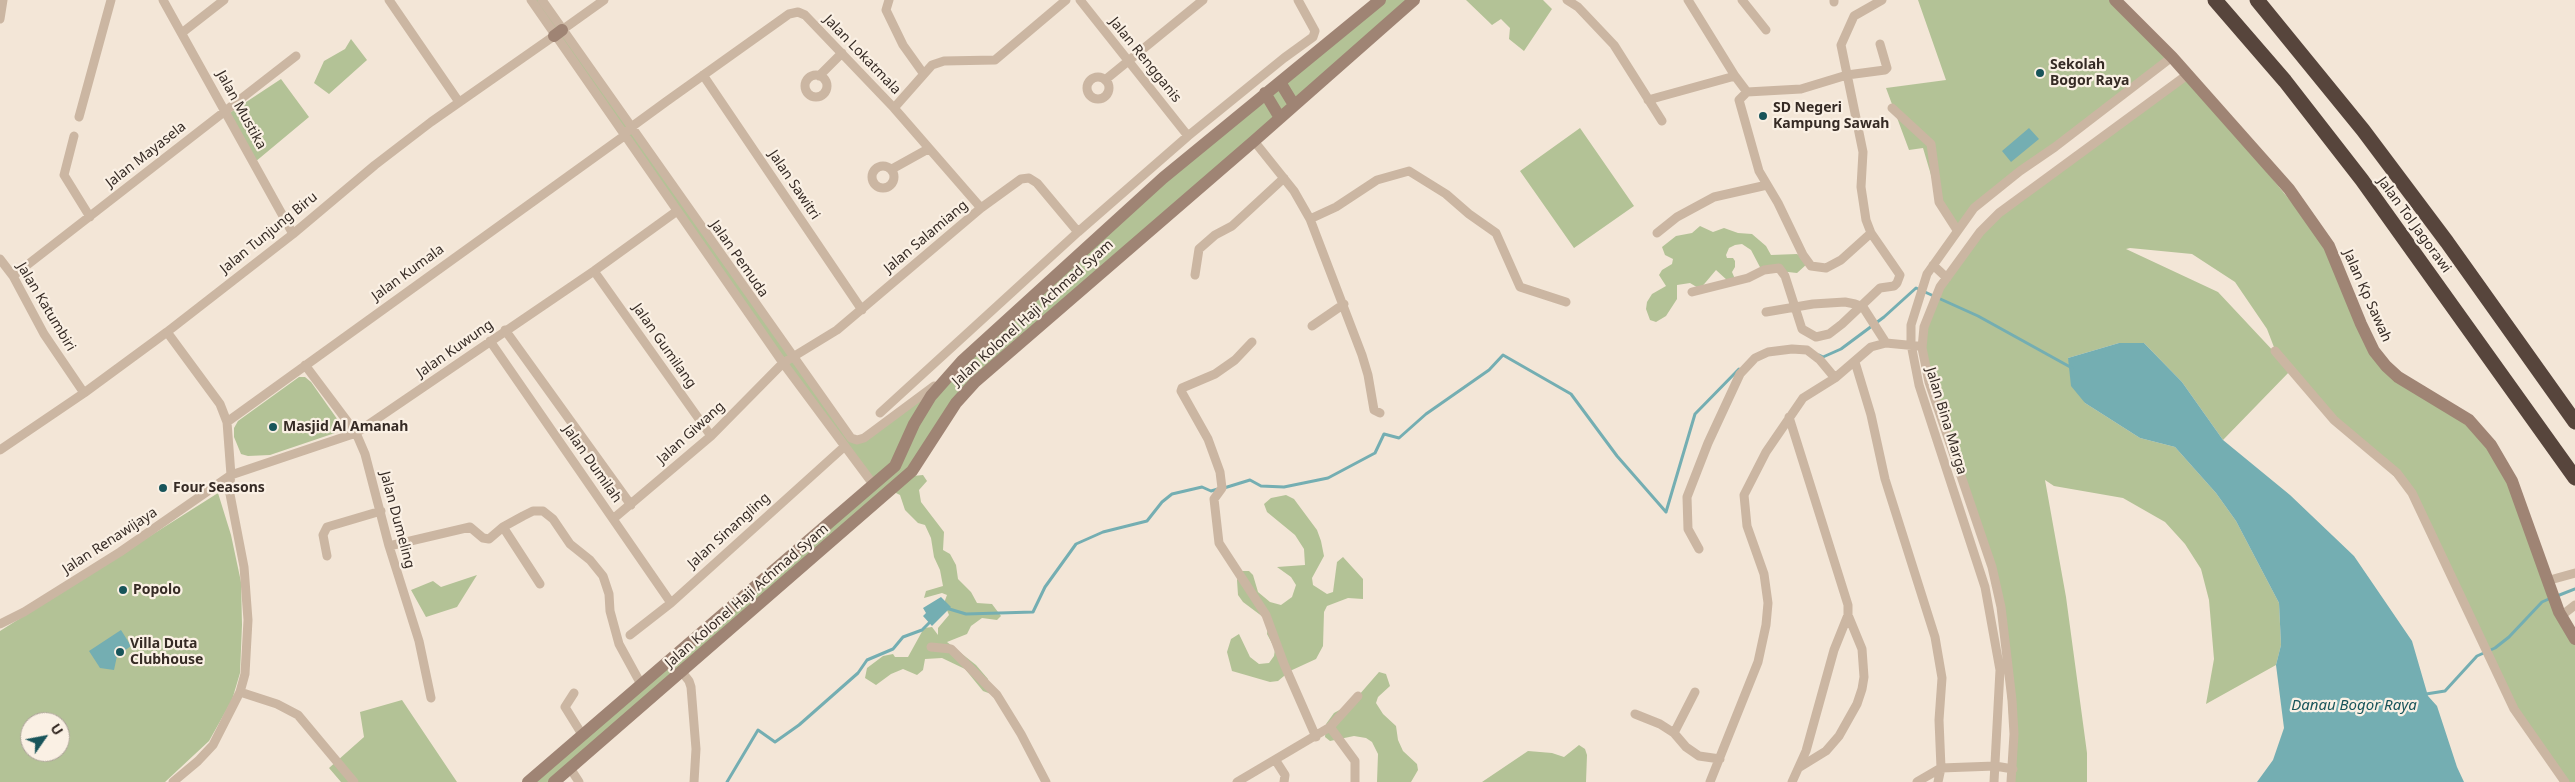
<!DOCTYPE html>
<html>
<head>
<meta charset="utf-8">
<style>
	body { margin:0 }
	#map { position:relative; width:2575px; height:782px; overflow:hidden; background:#f3e6d7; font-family:"Noto Sans",sans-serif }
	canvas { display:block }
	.north { position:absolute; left:20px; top:712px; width:50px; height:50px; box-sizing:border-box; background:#faf0e4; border:1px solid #aca198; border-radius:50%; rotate:57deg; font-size:14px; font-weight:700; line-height:20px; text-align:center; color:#362b25 }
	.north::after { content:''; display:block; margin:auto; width:18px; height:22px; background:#18545a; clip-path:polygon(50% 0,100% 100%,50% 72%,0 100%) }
</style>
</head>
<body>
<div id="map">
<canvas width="2575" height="782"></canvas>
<div class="north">U</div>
</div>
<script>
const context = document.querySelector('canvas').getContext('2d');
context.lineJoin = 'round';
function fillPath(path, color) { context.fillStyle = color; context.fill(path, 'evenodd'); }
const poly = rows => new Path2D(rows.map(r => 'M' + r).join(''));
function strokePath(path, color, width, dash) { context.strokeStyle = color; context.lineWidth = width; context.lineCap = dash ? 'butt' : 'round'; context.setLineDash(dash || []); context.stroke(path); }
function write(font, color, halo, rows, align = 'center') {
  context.font = font + ' "Noto Sans",sans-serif'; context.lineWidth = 4.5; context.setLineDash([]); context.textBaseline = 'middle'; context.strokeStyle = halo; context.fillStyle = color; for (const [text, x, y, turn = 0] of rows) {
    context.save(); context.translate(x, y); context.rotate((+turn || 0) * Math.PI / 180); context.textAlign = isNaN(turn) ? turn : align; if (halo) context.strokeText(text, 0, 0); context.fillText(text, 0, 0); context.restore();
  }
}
fillPath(poly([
	[531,0,542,0,857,440,944,379,1129,209,1380,0,1414,0,976,381,913,476,923,475,927,481,919,490,921,502,944,532,943,550,950,554,956,565,958,579,971,592,977,603,992,604,1001,616,997,620,982,618,971,626,967,634,947,642,976,665,988,679,991,694,983,691,965,669,942,658,925,659,923,670,917,675,903,669,891,674,876,685,865,678,867,668,883,656,893,654,895,657,908,657,924,628,932,627,938,635,938,628,949,615,944,603,947,595,942,593,924,598,926,591,943,586,940,570,934,557,931,538,925,525,918,523,905,510,900,495,890,490,554,782,529,782,873,484],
	[1466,0,1543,0,1552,9,1524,51,1509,39,1510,28,1501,19,1492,25],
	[1918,0,2115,0,2172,57,1998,188,1957,230,1939,202,1923,148,1909,150,1886,88,1946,80],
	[351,39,367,60,329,94,314,83,324,61,345,49],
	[2187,75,2330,249,2386,366,2455,410,2491,445,2575,638,2575,782,2565,782,2532,738,2412,493,2334,420,2291,370,2223,440,2182,382,2144,343,2119,343,2068,358,2085,403,2140,438,2175,447,2216,493,2236,521,2279,603,2281,645,2276,665,2206,704,2214,659,2209,600,2201,569,2185,544,2165,522,2123,498,2054,486,2045,480,2066,597,2087,753,2087,782,2011,782,2013,769,2001,607,1929,383,1924,327,1940,287,1980,232],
	[2130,248,2192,254,2235,282,2267,329,2277,355,2218,292,2126,249],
	[281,79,309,117,255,162,228,114],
	[1580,128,1634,206,1574,248,1520,171],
	[1700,226,1713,232,1724,228,1738,233,1752,234,1766,246,1771,255,1797,254,1802,257,1807,264,1797,273,1761,269,1751,250,1742,244,1735,245,1729,248,1726,255,1727,258,1733,258,1735,261,1735,267,1732,272,1735,279,1728,281,1716,270,1700,289,1690,283,1677,285,1677,299,1666,316,1656,322,1650,320,1646,309,1647,302,1652,294,1666,286,1659,275,1662,270,1672,264,1673,259,1665,255,1662,247,1676,236,1692,233],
	[299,377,305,377,311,382,340,423,339,429,335,433,270,455,248,456,241,454,234,437,234,428,238,421],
	[218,493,231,535,241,582,242,625,240,673,232,700,209,741,165,782,0,782,0,631],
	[30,722,60,722,60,752,30,752],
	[1286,495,1294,499,1317,530,1321,541,1324,556,1312,578,1313,585,1327,594,1333,592,1337,562,1343,557,1363,579,1363,599,1348,598,1327,606,1324,612,1323,646,1316,659,1290,671,1278,681,1270,682,1232,671,1227,652,1231,639,1239,634,1250,657,1259,664,1269,663,1274,656,1275,649,1267,634,1268,625,1263,617,1243,602,1238,595,1237,580,1241,571,1249,571,1253,575,1258,592,1270,602,1281,605,1292,597,1296,585,1291,577,1277,567,1305,565,1304,549,1295,535,1267,512,1264,504,1271,498],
	[477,575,457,607,426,617,411,590,433,581,441,587],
	[1379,672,1386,674,1390,686,1378,697,1376,703,1383,714,1396,726,1398,740,1403,751,1417,764,1418,770,1411,782,1377,782,1378,754,1372,742,1366,738,1354,736,1330,741,1325,737,1326,724,1334,713,1352,703],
	[402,700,457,782,341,782,329,768,364,737,360,712],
	[1579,745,1585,749,1587,755,1586,782,1482,782,1528,751,1552,753,1564,757]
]), '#b3c296');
fillPath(poly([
	[2029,128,2039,139,2011,162,2002,151],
	[2119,343,2144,343,2182,382,2223,440,2290,495,2354,556,2412,641,2428,696,2437,706,2457,767,2464,782,2257,782,2273,760,2284,728,2276,665,2281,645,2279,603,2236,521,2216,493,2175,447,2140,438,2085,403,2071,386,2068,358],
	[941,597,951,607,932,626,923,616,926,613,923,608],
	[121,630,131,646,117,656,114,670,100,668,89,651]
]), '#74aeb2');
strokePath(poly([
	[1819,355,1823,357,1841,349,1884,317,1916,288,1978,316,2072,368],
	[1224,488,1250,480,1261,486,1284,487,1328,478,1375,453,1384,434,1399,438,1426,414,1489,370,1503,355,1571,394,1617,456,1666,512,1695,414,1739,369],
	[2557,596,2575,589],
	[946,608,966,614,1033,612,1045,587,1076,544,1103,532,1147,521,1162,502,1172,494,1202,487,1211,491,1218,489],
	[2426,694,2445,691,2477,656,2495,648,2509,637,2542,602,2551,598],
	[727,782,758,730,775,742,799,725,858,673,867,660,893,649,903,637,922,630,932,620]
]), '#74aeb2', 3);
strokePath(poly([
	[163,0,293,234],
	[389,0,459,102],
	[531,0,783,363,873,484],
	[542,0,851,438,857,440,864,438,934,386],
	[889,0,886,10,903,45,923,73],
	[1080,0,1188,136],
	[1567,0,1578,7,1614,45,1662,121],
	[1742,0,1766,30],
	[1834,0,1834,2],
	[0,19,3,0],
	[562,30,604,0],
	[183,32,224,0],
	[703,75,862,310],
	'805 86a11 11 0 1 1 22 0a11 11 0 1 1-22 0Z',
	[819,76,842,53],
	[1735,76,1747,92,1801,89,1847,75,1885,70,1887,68,1880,44],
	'1087 88a11 11 0 1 1 22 0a11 11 0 1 1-22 0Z',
	[1105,80,1203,0],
	[1747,92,1739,100,1759,171,1778,203,1803,255,1811,266,1826,268,1841,260,1871,233],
	[1648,100,1735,76,1688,0],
	[894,108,932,65,944,61,995,60,1066,0],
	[1892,108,1931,144,1939,202,1957,230],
	[79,117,111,0],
	[74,136,64,175,90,217],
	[1254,141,1294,191,1310,219,1362,355,1368,375,1374,410,1380,413],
	'872 177a11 11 0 1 1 22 0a11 11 0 1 1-22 0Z',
	[892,169,928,149],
	[1310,219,1336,207,1377,180,1409,171,1446,194,1469,214,1496,233,1520,287,1566,302],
	[1657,233,1677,217,1714,197,1767,185],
	[0,259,13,276,44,334,84,393],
	[1933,265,1947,278],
	[594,271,711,436],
	[1195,275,1199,249,1215,235,1232,226,1284,178],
	[13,276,296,56],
	[1692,292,1748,278,1764,270,1779,268,1785,276,1802,329,1816,337,1829,334,1842,324,1880,288,1894,286,1897,283,1900,275,1871,233,1866,220,1861,187,1863,152,1841,45,1854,16,1882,0],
	[1766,312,1813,304,1845,302,1855,304,1863,307,1886,343],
	[1312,326,1344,304],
	[505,330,631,505],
	[167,332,220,404,227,422,231,475,229,489,244,567,248,620,245,674,240,692,213,745,198,761,173,782],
	[490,341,671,603],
	[1252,342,1235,360,1215,374,1182,388,1181,391,1208,439,1220,472,1222,488,1214,499,1219,543,1266,615,1284,664,1316,737],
	[2275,351,2334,420,2397,473,2412,493,2514,709,2565,782],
	[1855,362,1871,415,1885,479,1935,637,1942,678,1939,720,1941,768,1938,782],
	[305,365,356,433,365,454,389,546,419,641,431,698],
	[880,413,1078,232,1188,136,1284,58,1313,37,1315,31,1298,0],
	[1789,417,1848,605,1848,615,1834,650,1806,751,1792,782],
	[227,422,624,136,630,128,667,101,789,14,798,12,805,15,894,108,981,208],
	[0,450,84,393,167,332,293,234,375,165,431,122,554,36],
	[613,519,711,436,783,363,837,330,981,208,1021,179,1029,178,1037,183,1078,232],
	[503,527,540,584],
	[389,546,470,527,483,538,489,539,503,527,523,516,533,511,543,511,553,519,570,544,590,560,603,576,609,594,610,611,619,644,642,686],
	[1699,549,1688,529,1687,497,1708,443,1740,374,1755,358,1768,352,1792,349,1807,350,1820,360,1835,378],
	[327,556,323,535,327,527,381,511],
	[2550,580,2575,573],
	[2561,616,2575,605],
	[0,624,24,612,120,552,231,475,356,433,594,271,677,211],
	[630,635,671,603,845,446],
	[931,647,951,649,997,695,1021,734,1046,782],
	[682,672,689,681,691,687,696,749,694,782],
	[240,692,277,704,298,715,354,782],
	[1695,692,1674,733,1686,747,1699,756,1720,759],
	[574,693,565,707,583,736],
	[1635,714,1660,724,1674,733],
	[1330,727,1355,761,1355,782],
	[1276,761,1285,775,1284,782],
	[1800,767,1826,751,1839,736,1857,704,1862,689,1864,677,1862,649,1848,615],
	[570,768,579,782],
	[1237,782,1330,727,1358,696],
	[1710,782,1758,662,1766,625,1768,603,1764,574,1747,526,1744,495,1766,452,1803,398,1835,378,1871,347,1886,343,1917,346],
	[1917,782,1941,768,1995,766,2013,769],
	[1994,782,2000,670,1985,587,1919,385,1911,344,1911,325,1927,274,1974,208,2020,171,2055,147,2172,57],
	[2011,782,2014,734,2012,700,2001,607,1992,567,1929,382,1922,348,1924,327,1940,287,1980,232,1999,213,2187,75]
]), '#cbb6a2', 9);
strokePath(poly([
	[2115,0,2172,57,2289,189,2329,246,2361,324,2374,351,2386,366,2398,377,2469,420,2491,445,2512,481,2559,612,2575,639],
	[554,36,562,30],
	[1280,82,1294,105],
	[1265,93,1280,118],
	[528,782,895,466,914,424,931,396,962,361,1163,178,1380,0],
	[554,782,912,471,956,403,975,382,1254,141,1414,0]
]), '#9f8474', 12);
strokePath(poly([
	[2215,0,2285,81,2362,180,2575,478],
	[2257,0,2363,130,2447,242,2575,422]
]), '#57453c', 15);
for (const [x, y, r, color] of [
	[2040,73,5,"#18545a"],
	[1763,116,5,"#18545a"],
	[273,427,5,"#18545a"],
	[163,488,5,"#18545a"],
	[123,590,5,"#18545a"],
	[120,652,5,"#18545a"]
]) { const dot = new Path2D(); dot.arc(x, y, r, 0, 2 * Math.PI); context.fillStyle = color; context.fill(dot); strokePath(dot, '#faf0e4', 2); }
write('14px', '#362b25', '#faf0e4', [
	["Jalan Lokatmala",862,55,46],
	["Jalan Rengganis",1145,60,51],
	["Jalan Mustika",241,110,61],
	["Jalan Mayasela",146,155,-38],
	["Jalan Sawitri",794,185,56],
	["Jalan Tol Jagorawi",2414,225,54],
	["Jalan Tunjung Biru",269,233,-39],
	["Jalan Salamiang",926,237,-40],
	["Jalan Pemuda",739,259,55],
	["Jalan Kumala",408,273,-36],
	["Jalan Kp Sawah",2367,296,66],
	["Jalan Katumbiri",46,307,59],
	["Jalan Kolonel Haji Achmad Syam",1033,313,-42],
	["Jalan Gumilang",664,346,55],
	["Jalan Kuwung",455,349,-35],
	["Jalan Bina Marga",1946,421,73],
	["Jalan Giwang",691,433,-42],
	["Jalan Dumilah",592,464,55],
	["Jalan Dumeling",397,520,75],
	["Jalan Sinangling",729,531,-42],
	["Jalan Renawijaya",110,541,-33],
	["Jalan Kolonel Haji Achmad Syam",747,596,-41]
]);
write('bold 14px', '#362b25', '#faf0e4', [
	["Sekolah",2050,65],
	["Bogor Raya",2050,81],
	["SD Negeri",1773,108],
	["Kampung Sawah",1773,124],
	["Masjid Al Amanah",283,427],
	["Four Seasons",173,488],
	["Popolo",133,590],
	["Villa Duta",130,644],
	["Clubhouse",130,660]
], 'left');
write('italic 15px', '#18545a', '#faf0e4', [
	["Danau Bogor Raya",2354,706]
]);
</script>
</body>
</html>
